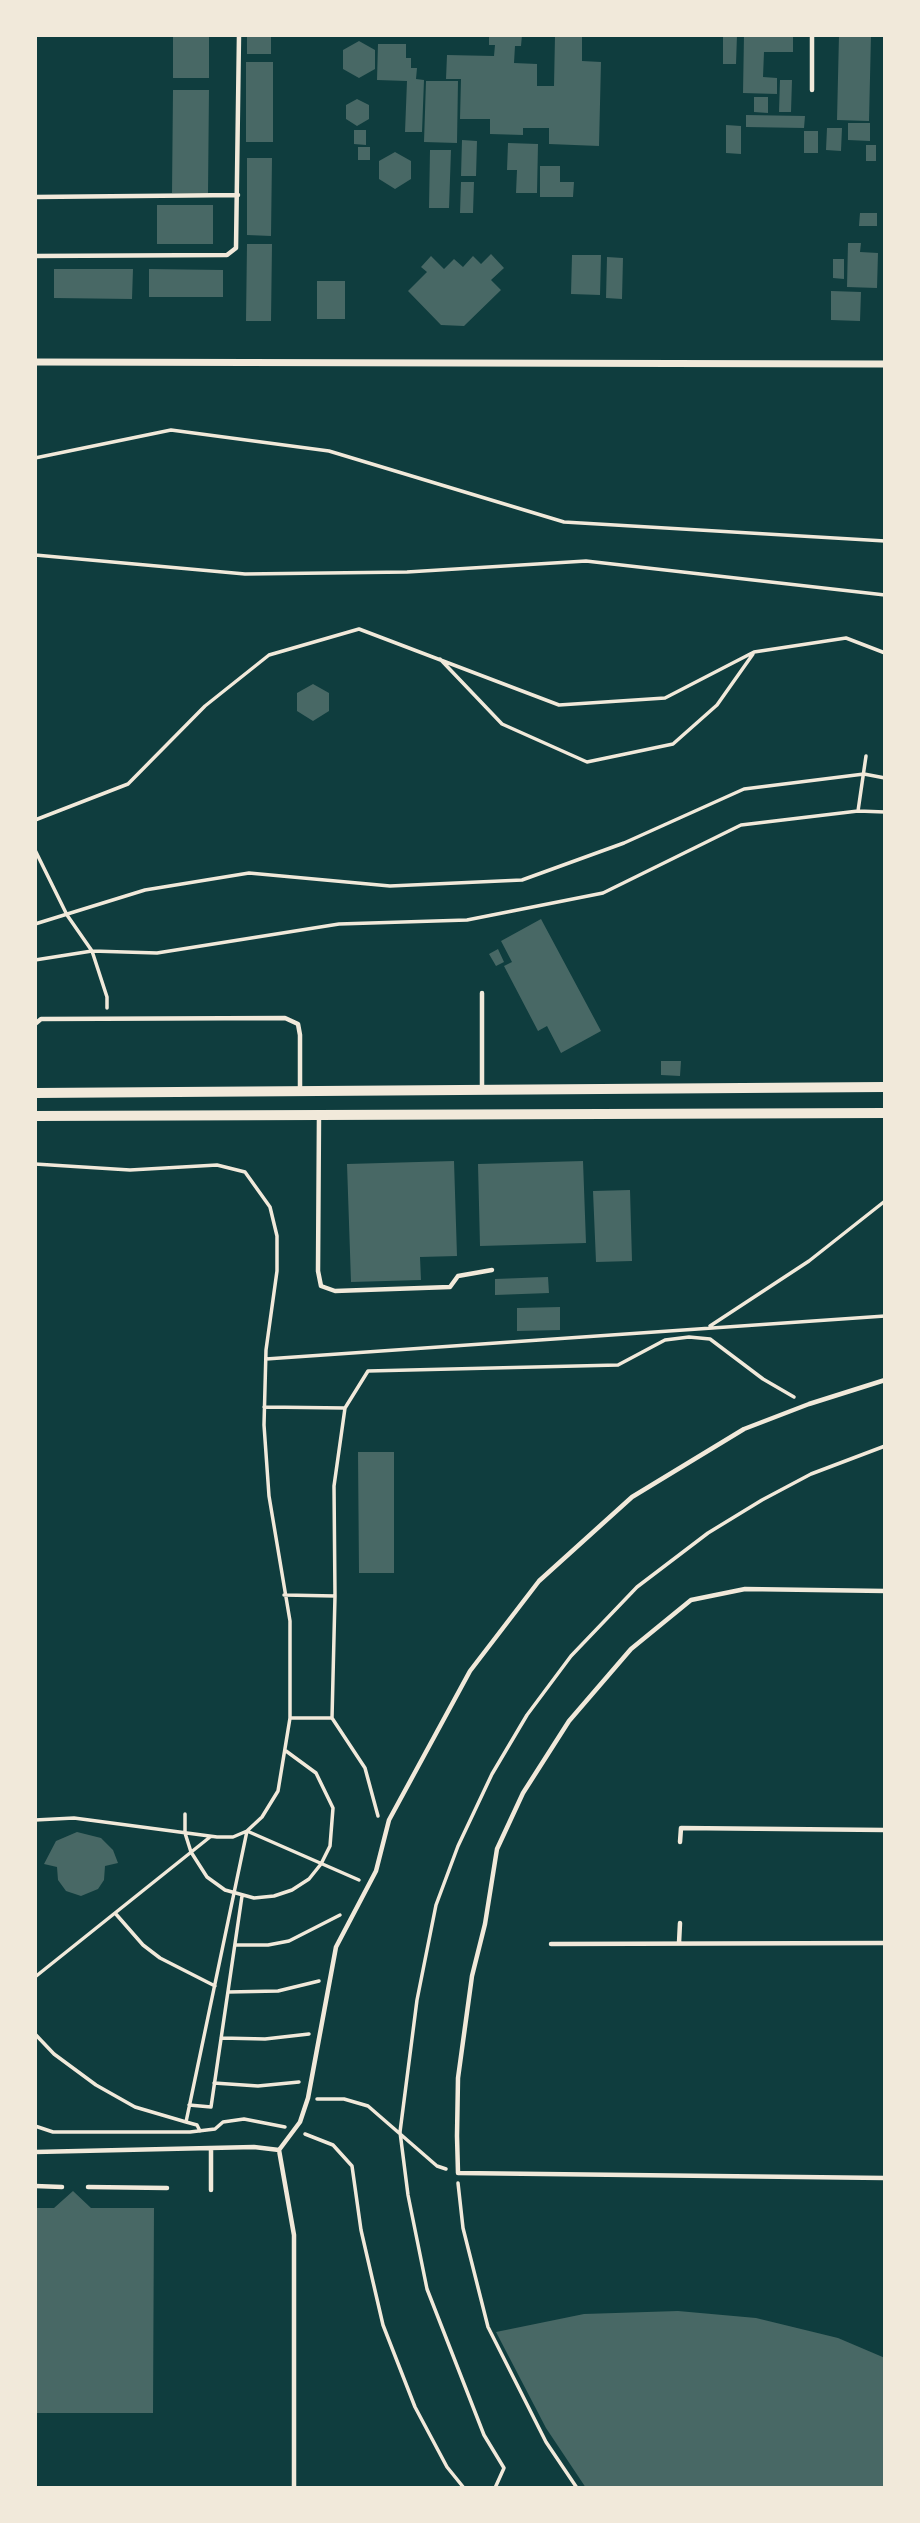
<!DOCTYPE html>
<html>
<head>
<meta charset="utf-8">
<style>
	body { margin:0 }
	#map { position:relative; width:920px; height:2523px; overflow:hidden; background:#0f3d3e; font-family:Commissioner,sans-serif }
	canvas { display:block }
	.frame { position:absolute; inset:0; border:37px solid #f1e9da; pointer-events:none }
</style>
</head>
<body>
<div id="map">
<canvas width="920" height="2523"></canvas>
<div class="frame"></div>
</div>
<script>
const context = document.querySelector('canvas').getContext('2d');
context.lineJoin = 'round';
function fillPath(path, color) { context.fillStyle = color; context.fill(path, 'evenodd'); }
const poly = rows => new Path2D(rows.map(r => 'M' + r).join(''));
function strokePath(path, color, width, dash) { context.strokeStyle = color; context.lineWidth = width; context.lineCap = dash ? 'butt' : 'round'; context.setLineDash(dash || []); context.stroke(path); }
fillPath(poly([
	[173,35,209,35,209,78,173,78],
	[247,35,271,35,271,54,247,54],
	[489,35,522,35,521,46,515,46,514,63,537,64,537,86,554,86,555,36,582,36,582,61,601,62,599,146,549,144,549,128,523,128,523,135,490,134,490,119,460,119,461,79,446,79,447,55,494,56,495,45,489,45],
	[723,35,737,35,736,64,723,64],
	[744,35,793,35,793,52,764,52,763,77,777,78,777,94,743,93],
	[839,35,871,35,869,121,837,120],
	[359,41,375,50,375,69,359,78,343,69,343,50],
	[378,44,406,44,406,58,411,58,411,68,417,68,416,79,424,80,422,132,405,132,407,81,377,80],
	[246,62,273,62,273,142,246,142],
	[780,80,792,80,791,112,779,112],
	[426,81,458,81,457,143,424,142],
	[173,90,209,90,208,193,172,193],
	[754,97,768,97,768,113,754,112],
	[357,99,369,105,369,119,357,126,346,119,346,105],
	[746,115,805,116,804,128,746,127],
	[848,123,870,123,870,141,848,140],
	[726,125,741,126,741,154,726,153],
	[827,128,842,128,841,151,826,150],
	[354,130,366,130,366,145,354,144],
	[804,131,818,131,818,153,804,153],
	[462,140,477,141,476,176,461,176],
	[508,143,538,144,537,193,516,193,517,170,507,170],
	[866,145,876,145,876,161,866,161],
	[358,147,370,147,370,160,358,160],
	[430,150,451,150,449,208,429,208],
	[395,152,411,161,411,179,395,189,379,179,379,161],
	[247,158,272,158,271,236,247,235],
	[540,166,560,166,560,182,574,182,573,197,540,197],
	[461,182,474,182,473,213,460,213],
	[157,205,213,205,213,244,157,244],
	[860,213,877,213,877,226,859,226],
	[848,243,861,243,860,252,878,253,877,288,847,287],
	[247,244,272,244,271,321,246,321],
	[491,254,504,268,491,280,501,290,464,326,441,325,408,291,427,272,421,267,431,256,444,269,454,259,463,267,473,256,481,264],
	[572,255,601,255,600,295,571,294],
	[607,257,623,258,622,299,606,298],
	[833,259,844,259,844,279,833,278],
	[54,269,133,269,132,299,54,298],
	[149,269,223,270,223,297,149,297],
	[317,281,345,281,345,319,317,319],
	[831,291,861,292,860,321,831,320],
	[313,684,329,693,329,711,313,721,297,711,297,693],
	[541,919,601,1031,561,1053,547,1026,538,1031,504,966,512,962,501,941],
	[498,949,504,962,496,966,489,954],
	[661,1061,681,1061,680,1076,661,1075],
	[454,1161,457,1256,420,1257,421,1280,351,1282,347,1164],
	[583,1161,586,1243,480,1246,478,1164],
	[630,1190,632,1261,596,1262,593,1191],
	[548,1277,549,1293,495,1295,495,1279],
	[560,1307,560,1330,517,1331,517,1308],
	[358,1452,394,1452,394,1573,359,1573],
	[77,1832,101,1838,113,1850,118,1863,105,1866,104,1880,98,1889,81,1896,66,1891,58,1880,57,1867,44,1864,56,1841],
	[73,2191,91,2208,154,2208,153,2413,35,2413,35,2208,54,2208],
	[678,2311,756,2318,838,2338,885,2358,885,2488,586,2488,546,2428,496,2332,584,2314]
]), '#486865');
strokePath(poly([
	[35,458,171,430,329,451,564,522,885,541],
	[35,555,245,574,407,572,586,561,885,595],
	[440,659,502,724,587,762,673,744,717,705,753,654],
	[858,811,866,756],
	[35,820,128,784,205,706,269,655,359,629,559,705,665,698,754,652,846,638,885,653],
	[35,850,67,915,92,951,107,997,107,1008],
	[35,924,145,890,249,873,390,886,522,880,624,843,744,789,864,774,885,778],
	[35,960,92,951,157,953,339,924,467,920,603,893,741,825,858,811,885,812],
	[35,1164,130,1170,217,1165,245,1172,270,1207,277,1236,277,1271,266,1350,264,1425,269,1496,290,1621,290,1718,278,1791,262,1817,247,1831,233,1837,217,1837,74,1818,35,1820],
	[710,1326,809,1261,885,1201],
	[266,1359,885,1316],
	[264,1407,345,1408,334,1486,335,1596],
	[345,1408,368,1371,618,1365,665,1340,689,1337,710,1339,763,1379,794,1397],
	[284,1595,335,1596,332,1718,290,1718],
	[332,1718,365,1768,378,1816],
	[185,1814,185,1833,191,1852,207,1877,225,1890,254,1898,274,1896,292,1890,309,1879,321,1864,330,1846,333,1808,316,1773,286,1751],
	[115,1913,143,1945,160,1958,215,1986],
	[235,1945,268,1945,289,1941,340,1915],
	[35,1977,210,1837],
	[228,1992,278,1991,319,1981],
	[35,2034,54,2054,96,2085,135,2107,186,2122,247,1831,359,1880],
	[221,2038,265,2039,309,2034],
	[214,2083,258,2086,299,2082],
	[317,2099,344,2099,368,2106,437,2166,446,2169],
	[189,2105,211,2107,242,1896],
	[186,2122,197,2125,200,2131],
	[35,2126,53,2132,190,2132,215,2129,223,2122,244,2119,285,2127],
	[305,2134,333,2145,352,2166,361,2230,383,2325,415,2407,447,2467,464,2488],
	[458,2183,463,2228,488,2327,546,2442,577,2488],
	[495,2488,504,2468,484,2435,427,2289,408,2195,400,2132,417,2000,436,1905,458,1846,492,1774,527,1715,571,1656,637,1587,708,1533,762,1500,811,1474,885,1446]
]), '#f1e9da', 3.5);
strokePath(poly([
	[812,35,812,90],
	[35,197,238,195],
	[35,256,227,255,236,248,239,35],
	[35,1024,41,1019,285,1018,298,1024,300,1035,300,1089],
	[482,1088,482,993],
	[319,1115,318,1271,321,1286,335,1291,450,1287,458,1276,492,1270],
	[885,1591,745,1589,691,1600,631,1649,569,1721,523,1793,497,1849,485,1924,472,1976,458,2078,457,2136,458,2173,885,2178],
	[680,1842,681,1828,885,1830],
	[679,1943,680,1923],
	[551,1944,885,1943],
	[211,2149,211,2190],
	[279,2150,294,2235,294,2488],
	[35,2152,254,2147,279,2150,300,2122,308,2098,336,1947,376,1871,389,1820,470,1671,539,1581,632,1497,744,1429,809,1404,885,1380],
	[35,2186,62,2187],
	[88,2187,167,2188]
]), '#f1e9da', 4.5);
strokePath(poly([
	[35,362,885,364]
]), '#f1e9da', 7);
strokePath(poly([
	[35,1093,885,1087],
	[35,1116,885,1113]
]), '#f1e9da', 10);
</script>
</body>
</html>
